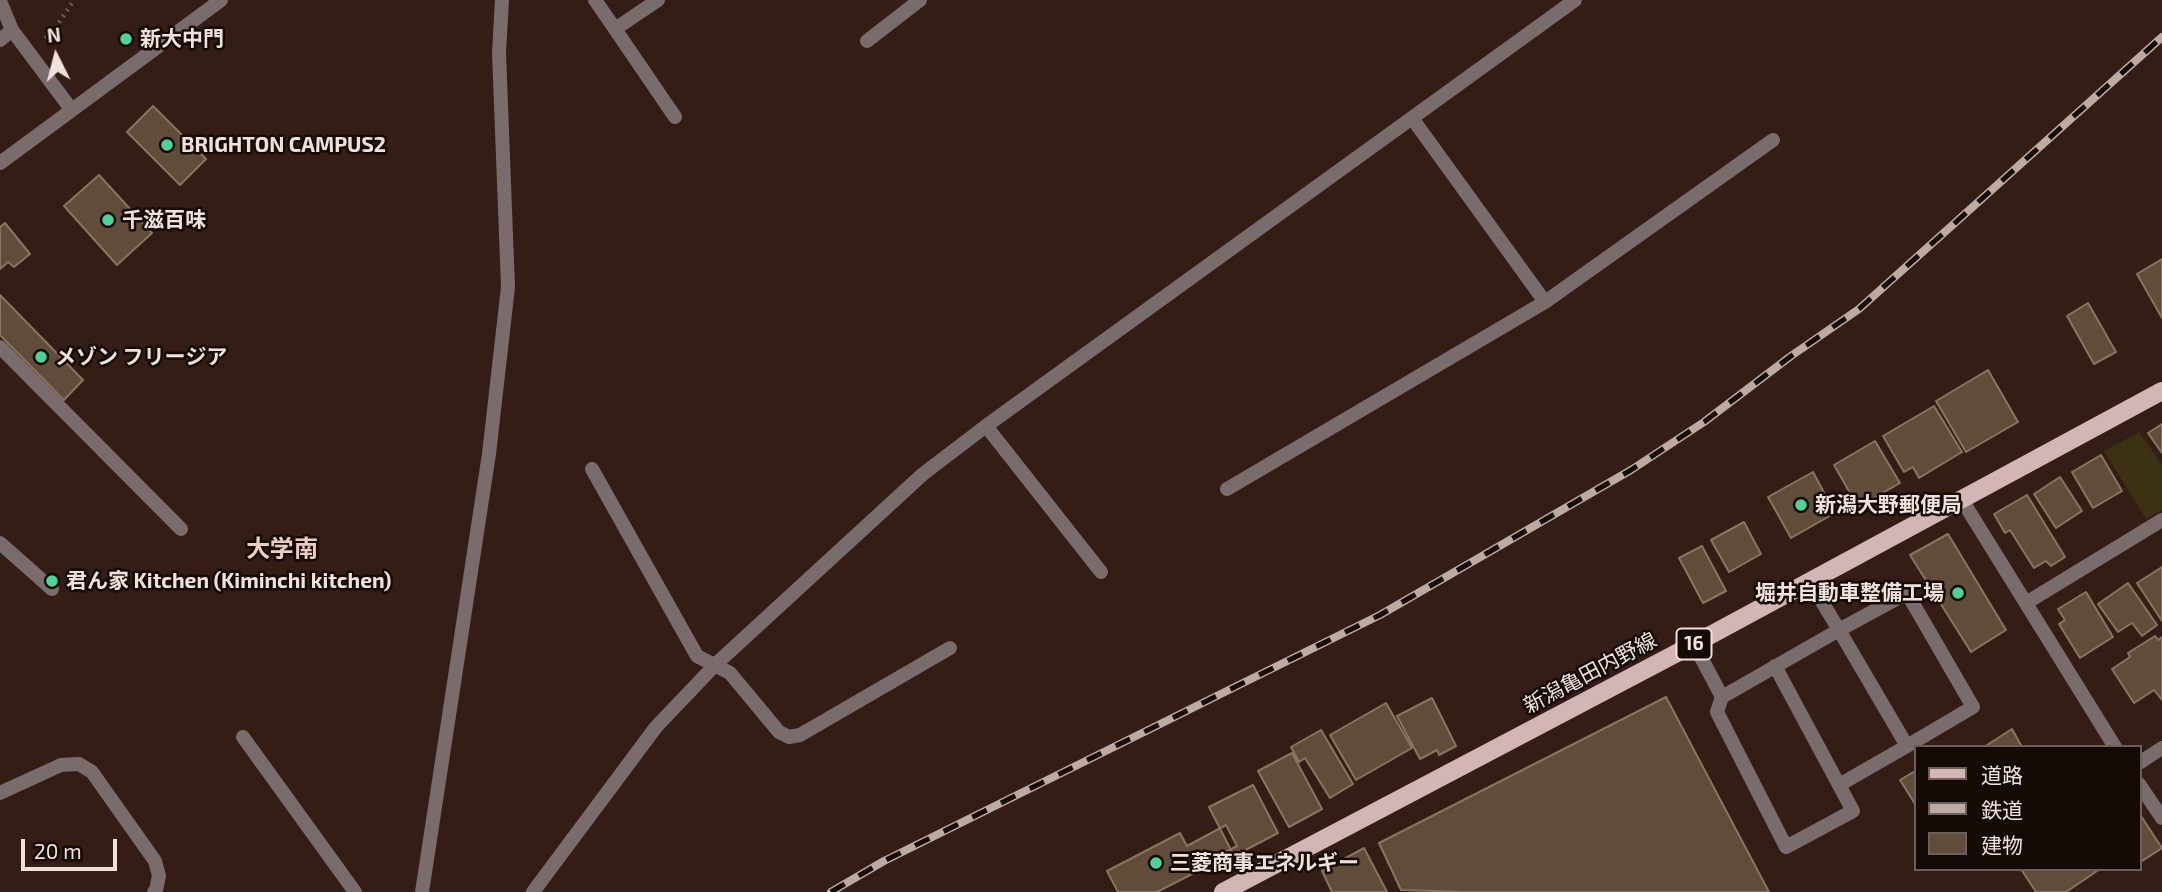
<!DOCTYPE html>
<html>
<head>
<meta charset="utf-8">
<style>
	body { margin:0 }
	#map { position:relative; width:2162px; height:892px; overflow:hidden; background:#341d14; font-family:"Exo 2","Noto Sans JP",sans-serif }
	canvas { display:block }
	.legend { position:absolute; left:1914px; top:745px; width:228px; height:126px; box-sizing:border-box; background:#140a06; border:2px solid #6c605b; margin:0; padding:9px 12px; list-style:none; font-size:21px; color:#f1e1db }
	.legend li { display:flex; align-items:center; gap:14px; height:35px }
	.legend b { width:35px; border:2px solid #6c605b }
	.north { position:absolute; left:21px; top:21px; width:70px; height:70px; -webkit-text-stroke:5px #140a06; paint-order:stroke; rotate:354deg; font-size:19px; font-weight:700; line-height:28px; text-align:center; color:#f1e1db }
	.north::after { content:''; display:block; margin:auto; width:24px; height:32px; background:#f1e1db; clip-path:polygon(50% 0,100% 100%,50% 72%,0 100%) }
	.scale { position:absolute; left:21px; top:839px; width:96px; height:32px; box-sizing:border-box; border:4px solid #f1e1db; border-top:0; padding-left:9px; font-size:21px; line-height:24px; white-space:nowrap; color:#f1e1db; -webkit-text-stroke:5px #140a06; paint-order:stroke }
</style>
</head>
<body>
<div id="map">
<canvas width="2162" height="892"></canvas>
<ul class="legend">
<li><b style="height:9px;background:#d3b5b5"></b>道路</li>
<li><b style="height:9px;background:#bcaaa3"></b>鉄道</li>
<li><b style="height:19px;background:#604c39"></b>建物</li>
</ul>
<div class="north">N</div>
<div class="scale">20 m</div>
</div>
<script>
const context = document.querySelector('canvas').getContext('2d');
context.lineJoin = 'round';
function fillPath(path, color) { context.fillStyle = color; context.fill(path, 'evenodd'); }
const poly = rows => new Path2D(rows.map(r => 'M' + r).join(''));
function strokePath(path, color, width, dash) { context.strokeStyle = color; context.lineWidth = width; context.lineCap = dash ? 'butt' : 'round'; context.setLineDash(dash || []); context.stroke(path); }
function write(font, color, halo, rows, align = 'center') {
  context.font = font + ' "Exo 2","Noto Sans JP",sans-serif'; context.lineWidth = 5; context.setLineDash([]); context.textBaseline = 'middle'; context.strokeStyle = halo; context.fillStyle = color; for (const [text, x, y, turn = 0] of rows) {
    context.save(); context.translate(x, y); context.rotate((+turn || 0) * Math.PI / 180); context.textAlign = isNaN(turn) ? turn : align; if (halo) context.strokeText(text, 0, 0); context.fillText(text, 0, 0); context.restore();
  }
}
fillPath(poly([
	[2139,432,2162,465,2162,510,2146,519,2104,451]
]), '#3c3112');
const building = poly([
	[153,106,206,159,180,185,127,132,153,106],
	[99,175,152,233,117,265,64,206,99,175],
	[5,223,30,254,14,267,8,262,0,269,0,227,5,223],
	[2162,259,2162,318,2137,274,2162,259],
	[0,295,83,380,64,400,0,335,0,295],
	[2088,303,2116,352,2094,364,2067,316,2088,303],
	[1988,370,2018,422,1966,452,1936,401,1988,370],
	[1934,406,1962,452,1919,478,1913,467,1904,472,1883,436,1934,406],
	[2162,424,2162,453,2148,433,2162,424],
	[1875,441,1900,483,1858,507,1834,465,1875,441],
	[2101,455,2122,491,2093,508,2072,472,2101,455],
	[1813,472,1835,513,1791,538,1768,497,1813,472],
	[2060,477,2082,511,2056,528,2034,494,2060,477],
	[2027,495,2065,557,2051,566,2046,561,2034,568,2010,530,2005,533,1994,514,2027,495],
	[1744,522,1761,554,1729,572,1711,540,1744,522],
	[1948,534,2006,630,1971,652,1910,555,1948,534],
	[1702,546,1726,591,1703,603,1679,558,1702,546],
	[2162,567,2162,621,2137,583,2162,567],
	[2128,583,2157,625,2142,636,2132,623,2118,632,2098,604,2128,583],
	[2086,592,2113,637,2080,658,2059,624,2065,620,2058,609,2086,592],
	[2155,636,2158,640,2162,637,2162,700,2154,690,2134,703,2112,669,2130,657,2128,653,2155,636],
	[1666,697,1769,892,1464,892,1401,890,1379,843,1666,697],
	[1432,698,1456,746,1439,755,1437,750,1420,759,1397,716,1432,698],
	[1386,703,1412,748,1356,780,1330,735,1386,703],
	[2012,729,2022,747,1984,747,2012,729],
	[1321,730,1353,784,1330,798,1305,758,1299,762,1291,747,1321,730],
	[1292,753,1322,809,1289,827,1258,771,1292,753],
	[1915,771,1915,804,1900,780,1915,771],
	[1253,785,1278,833,1234,856,1209,807,1253,785],
	[2139,813,2162,848,2139,863,2139,813],
	[1226,825,1237,846,1198,866,1200,870,1157,892,1118,892,1107,871,1180,833,1187,846,1226,825],
	[1364,848,1387,892,1332,892,1322,871,1364,848],
	[2021,869,2100,869,2066,892,2036,892,2021,869]
]);
fillPath(building, '#604c39');
strokePath(building, '#897460', 2);
strokePath(poly([
	[45,38,53,31,74,0]
]), '#705b53', 4.5, [2, 5]);
strokePath(poly([
	[0,1,12,30,0,40],
	[12,30,71,109],
	[1694,644,1722,697,1839,630,1810,582],
	[1722,697,1717,712,1786,847,1853,811,1775,666],
	[1839,785,1907,746,1973,707,1907,593,1839,630,1907,746]
]), '#7a6c6c', 14);
strokePath(poly([
	[595,0,615,29,658,0],
	[615,29,675,117],
	[867,41,920,0],
	[1545,302,1773,140],
	[0,347,181,529],
	[986,426,1101,572],
	[592,469,697,656,730,673,779,732,789,737,800,735,950,648],
	[1227,489,1545,302,1412,118],
	[1962,500,2115,747],
	[0,543,52,589],
	[2026,603,2162,520],
	[243,737,355,892],
	[2139,763,2162,748],
	[2139,784,2162,818],
	[0,793,61,765,79,764,92,772,155,861,159,876,156,890,154,892],
	[422,892,489,454,508,287,499,53,502,0],
	[533,892,656,727,716,664,923,474,986,426,1575,0]
]), '#7a6c6c', 14);
strokePath(poly([
	[0,163,221,0]
]), '#7a6c6c', 14);
strokePath(poly([
	[1223,892,1694,644,2162,391]
]), '#d3b5b5', 18);
const rail = poly([
	[831,892,884,861,1380,615,1631,470,1704,422,1791,356,1859,309,2162,37]
]);
strokePath(rail, '#bcaaa3', 8);
strokePath(rail, '#140a06', 5, [16]);
for (const [x, y, r, color] of [
	[126,39,7,"#4dd39a"],
	[167,145,7,"#4dd39a"],
	[108,220,7,"#4dd39a"],
	[41,357,7,"#4dd39a"],
	[1801,505,7,"#4dd39a"],
	[52,581,7,"#4dd39a"],
	[1958,593,7,"#4dd39a"],
	[1156,863,7,"#4dd39a"]
]) { const dot = new Path2D(); dot.arc(x, y, r, 0, 2 * Math.PI); context.fillStyle = color; context.fill(dot); strokePath(dot, '#140a06', 2.5); }
for (const [x, y, w] of [
	[1694,644,35]
]) { const box = new Path2D(); box.roundRect(x - w / 2, y - 15.5, w, 31, 5); context.fillStyle = '#140a06'; context.fill(box); strokePath(box, '#f1e1db', 2); }
write('bold 19px', '#f1e1db', null, [
	["16",1694,644]
]);
write('bold 21px', '#f1e1db', '#140a06', [
	["新大中門",140,39],
	["BRIGHTON CAMPUS2",181,145],
	["千滋百味",122,220],
	["メゾン フリージア",55,357],
	["新潟大野郵便局",1815,505],
	["君ん家 Kitchen (Kiminchi kitchen)",66,581],
	["堀井自動車整備工場",1944,593,"right"],
	["三菱商事エネルギー",1170,863]
], 'left');
write('21px', '#f1e1db', '#140a06', [
	["新潟亀田内野線",1590,673,-28]
]);
write('bold 24px', '#edcdc1', '#140a06', [
	["大学南",282,549]
]);
</script>
</body>
</html>
